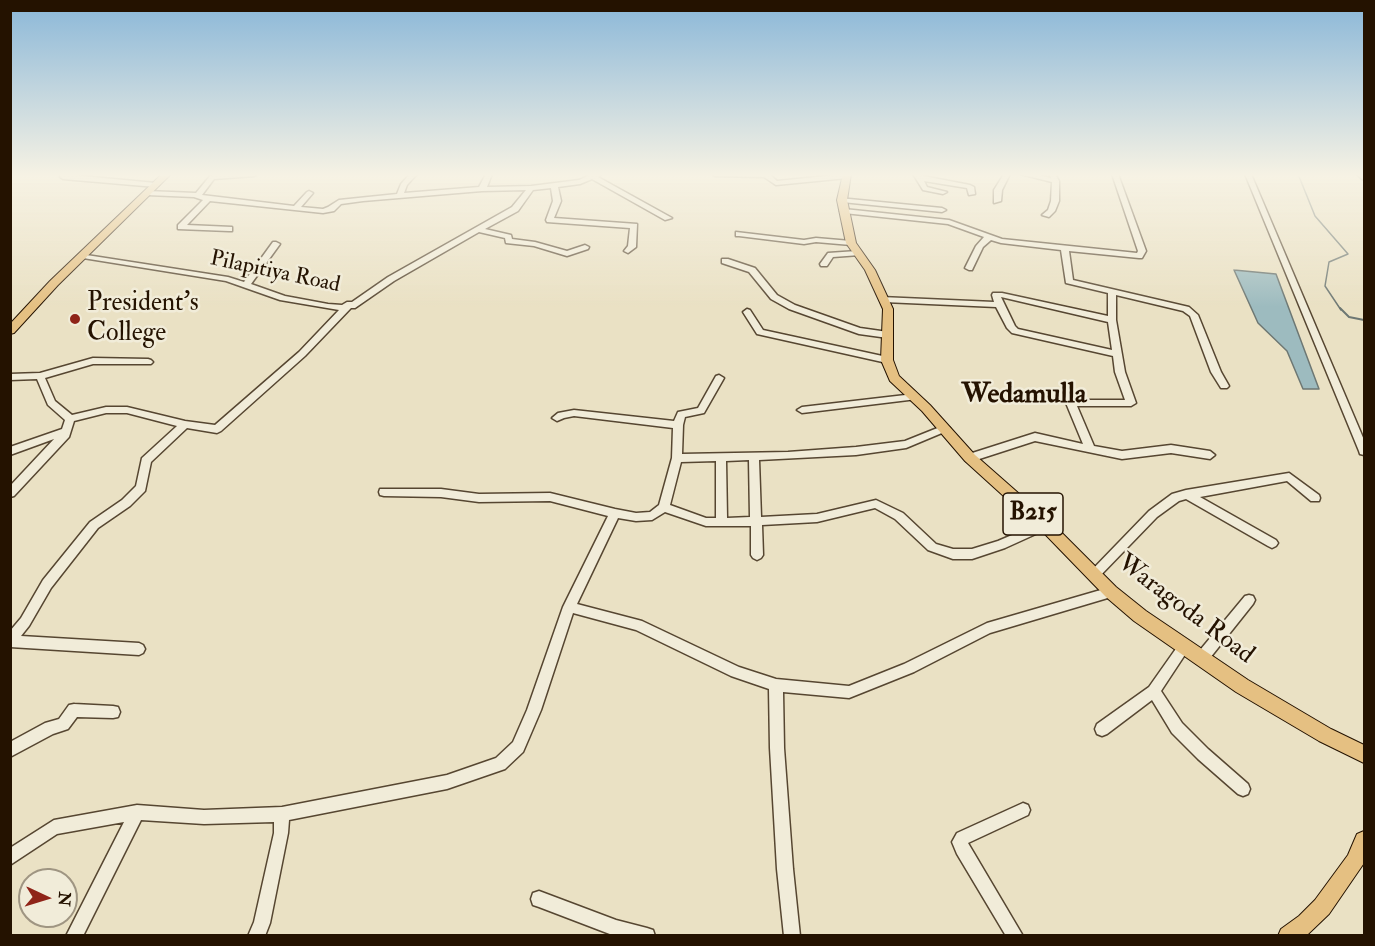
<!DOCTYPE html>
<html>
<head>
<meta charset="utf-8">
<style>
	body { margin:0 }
	#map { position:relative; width:1375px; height:946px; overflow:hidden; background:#eae1c4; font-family:"IM FELL Double Pica",serif }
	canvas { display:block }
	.frame { position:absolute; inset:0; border:12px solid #241200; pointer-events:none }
	.north { position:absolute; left:18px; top:868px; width:60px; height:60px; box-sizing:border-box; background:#f1ecd9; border:2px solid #9f9582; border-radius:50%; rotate:94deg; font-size:16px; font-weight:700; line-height:24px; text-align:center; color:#241200 }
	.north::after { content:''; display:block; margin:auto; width:21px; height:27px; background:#8f2418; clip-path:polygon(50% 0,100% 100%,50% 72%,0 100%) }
</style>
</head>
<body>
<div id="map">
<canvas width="1375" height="946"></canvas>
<div class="frame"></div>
<div class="north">N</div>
</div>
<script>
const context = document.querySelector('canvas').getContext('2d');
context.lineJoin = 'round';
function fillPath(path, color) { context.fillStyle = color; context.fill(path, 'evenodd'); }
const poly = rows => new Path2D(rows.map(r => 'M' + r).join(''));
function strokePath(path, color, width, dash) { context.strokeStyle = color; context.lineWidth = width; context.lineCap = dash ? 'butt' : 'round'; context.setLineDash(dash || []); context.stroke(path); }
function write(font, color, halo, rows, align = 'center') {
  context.font = font + ' "IM FELL Double Pica",serif'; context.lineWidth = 5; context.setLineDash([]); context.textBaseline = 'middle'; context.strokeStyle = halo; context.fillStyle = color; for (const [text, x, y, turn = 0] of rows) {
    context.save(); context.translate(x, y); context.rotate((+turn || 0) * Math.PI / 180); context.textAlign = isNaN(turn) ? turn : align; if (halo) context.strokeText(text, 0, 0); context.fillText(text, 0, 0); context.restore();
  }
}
const water = poly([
	[1234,270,1276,274,1319,389,1303,389,1287,351,1258,323,1234,270]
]);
fillPath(water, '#9dbbbf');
strokePath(water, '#6d7773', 1.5);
strokePath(poly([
	[1298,174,1315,216,1348,254,1329,262,1325,286,1341,310]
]), '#6d7773', 1.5);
strokePath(poly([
	[1340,308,1349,317,1364,320]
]), '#6d7773', 2);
const minor = poly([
	[61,174,156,183,159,185,156,187,63,179,60,177,61,174],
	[224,174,257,174,254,176,214,179,202,195,294,206,307,192,309,191,313,193,301,207,323,209,328,207,339,200,397,194,401,184,410,174,417,174,407,185,404,193,479,187,486,174,492,174,487,187,531,186,579,180,592,174,601,174,598,177,672,218,665,220,592,179,580,184,558,187,561,201,554,218,637,224,636,247,628,253,624,251,628,246,630,228,547,222,546,220,553,201,551,188,533,190,518,211,485,229,511,235,512,239,535,242,567,251,585,245,589,247,588,249,567,256,534,246,506,243,505,238,479,232,394,281,355,308,351,308,305,356,221,431,217,433,187,428,151,462,145,491,130,506,98,528,51,588,29,626,21,636,139,643,143,645,145,649,143,653,139,655,10,647,10,631,21,618,43,580,90,522,122,500,136,486,142,458,177,426,127,413,106,413,74,421,69,437,14,496,10,497,10,486,54,439,10,455,10,447,62,429,65,420,48,405,37,379,10,380,10,374,40,373,93,358,148,359,151,360,153,362,151,364,93,364,45,378,55,401,72,415,106,407,127,407,185,421,215,425,299,352,339,310,280,300,226,281,83,258,80,258,80,254,228,277,244,282,273,242,276,242,280,244,251,284,285,296,328,304,342,305,347,302,352,302,388,277,512,207,526,190,482,191,363,201,341,204,334,211,323,213,210,201,187,225,232,227,232,231,229,231,178,229,178,225,203,200,194,197,147,195,143,193,147,191,196,193,210,176,224,174],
	[712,174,769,174,777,181,846,174,850,176,847,178,776,185,764,177,715,176,712,174],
	[913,174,970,185,974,187,975,194,969,195,967,188,924,181,927,187,947,192,943,194,923,190,913,174],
	[1004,174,1010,174,1002,190,1001,201,994,203,994,190,1004,174],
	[1020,174,1033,174,1051,178,1049,174,1055,174,1059,181,1059,201,1055,211,1049,217,1042,215,1048,210,1051,201,1052,182,1020,174],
	[1112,174,1118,174,1146,251,1142,258,1139,258,1069,251,1073,280,1189,307,1198,315,1221,372,1229,386,1227,388,1221,388,1211,372,1190,316,1183,311,1116,295,1116,320,1125,372,1136,403,1131,406,1077,406,1094,446,1122,451,1171,445,1210,451,1215,455,1210,459,1171,453,1122,459,1035,441,970,462,966,461,965,458,966,455,1035,433,1083,444,1066,403,1071,400,1125,400,1115,372,1113,356,1012,333,1007,328,996,307,884,302,880,299,881,297,994,302,992,295,993,293,1002,293,1108,316,1108,293,1066,283,1061,250,1001,243,991,240,983,247,972,270,969,270,965,268,976,246,984,237,948,224,844,213,840,211,844,209,949,220,1002,239,1137,253,1138,251,1112,174],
	[1001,297,1108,322,1112,350,1018,329,1015,326,1001,297],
	[1245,174,1251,174,1364,440,1364,455,1360,454,1359,451,1245,174],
	[1357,174,1364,174,1364,180,1362,179,1357,174],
	[839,198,942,208,946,210,942,212,842,202,838,200,839,198],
	[736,232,804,240,816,238,851,241,855,243,851,245,816,242,804,244,739,236,736,236,736,232],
	[857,251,861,253,860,255,833,257,827,266,821,266,820,264,828,253,857,251],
	[722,259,728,259,755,268,777,295,795,305,860,328,888,332,892,335,888,338,859,334,789,309,771,299,749,272,722,263,722,259],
	[747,309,750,310,763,330,887,357,892,360,887,363,757,334,743,312,747,309],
	[719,375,724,378,704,413,685,417,683,425,682,454,788,452,856,447,905,441,945,425,950,428,949,430,906,448,856,455,759,460,761,517,817,514,876,500,903,513,936,544,953,549,972,549,998,541,1045,521,1049,522,1051,525,1049,528,1005,548,972,559,953,559,928,550,895,519,875,508,817,522,762,525,763,555,761,558,757,560,753,558,751,555,751,526,706,526,665,512,652,520,636,521,618,518,577,604,642,621,739,667,776,679,849,686,904,664,987,623,1111,587,1115,588,1117,592,1115,596,1111,597,990,633,914,672,849,698,783,692,784,748,793,869,800,936,784,936,777,869,770,748,769,689,731,676,636,630,573,613,541,710,523,752,505,769,447,789,289,820,288,833,270,923,265,936,248,936,254,922,274,833,274,822,204,824,141,820,83,936,66,936,124,822,57,834,10,865,10,848,54,820,137,805,204,810,282,807,447,775,496,758,513,742,527,710,563,607,608,516,550,501,479,502,441,497,384,496,380,495,379,492,380,489,441,489,479,494,550,493,615,509,636,513,650,512,659,505,672,458,673,428,574,416,564,418,557,421,552,418,558,413,574,410,674,421,678,412,698,408,716,376,719,375],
	[749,460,750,517,727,518,726,461,749,460],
	[716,461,716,518,706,518,670,505,681,462,716,461],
	[914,394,919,397,917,399,802,413,797,410,802,407,914,394],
	[1289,473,1319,495,1320,498,1319,501,1311,501,1287,481,1200,497,1276,540,1278,543,1276,546,1272,548,1268,546,1186,499,1179,501,1157,517,1098,578,1094,580,1090,578,1088,575,1090,572,1149,511,1172,494,1186,490,1289,473],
	[1249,595,1253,596,1255,600,1253,604,1206,663,1201,665,1196,663,1195,659,1196,655,1245,596,1249,595],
	[1184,641,1188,643,1190,647,1161,691,1182,723,1208,749,1248,784,1250,789,1248,794,1243,796,1238,794,1198,759,1172,733,1152,700,1107,734,1102,736,1097,734,1095,729,1097,724,1149,687,1180,643,1184,641],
	[74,704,113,706,118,707,120,712,118,717,113,718,77,717,68,729,53,734,10,757,10,742,45,723,59,719,69,705,74,704],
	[1023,803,1028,805,1030,810,1028,815,968,843,1023,936,1006,936,957,854,952,842,957,833,1023,803],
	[539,891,616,920,647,928,653,930,655,936,615,936,539,907,533,905,531,899,533,893,539,891]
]);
const major = poly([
	[162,174,171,174,58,285,14,333,10,334,10,324,50,281,162,174],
	[843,174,851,174,847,200,856,243,875,270,893,309,893,360,899,376,930,405,975,455,1050,521,1116,587,1146,611,1248,680,1331,729,1364,745,1364,763,1319,741,1236,692,1134,621,1106,597,1040,529,965,461,922,411,890,381,881,360,883,309,865,270,846,243,837,200,843,174],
	[1364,831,1364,863,1329,914,1306,936,1278,936,1281,929,1299,916,1315,900,1348,855,1357,834,1364,831]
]);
strokePath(minor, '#564631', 3);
strokePath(major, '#241200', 2);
fillPath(minor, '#f1ecd9');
fillPath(major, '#e5c082');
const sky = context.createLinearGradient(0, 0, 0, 307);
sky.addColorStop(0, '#8ab7d8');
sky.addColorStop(0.57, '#f6f2e4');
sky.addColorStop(1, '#f6f2e400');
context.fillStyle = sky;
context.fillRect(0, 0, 1375, 307);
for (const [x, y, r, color] of [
	[75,319,6,"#8f2418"]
]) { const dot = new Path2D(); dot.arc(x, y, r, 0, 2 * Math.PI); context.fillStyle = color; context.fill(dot); strokePath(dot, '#f1ecd9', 2); }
write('22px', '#241200', '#f1ecd9', [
	["Pilapitiya Road",275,273,12]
]);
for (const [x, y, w] of [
	[1033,514,60]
]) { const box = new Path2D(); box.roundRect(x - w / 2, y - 21, w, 42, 4.5); context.fillStyle = '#f1ecd9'; context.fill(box); strokePath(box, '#241200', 1.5); }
write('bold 24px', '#241200', null, [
	["B215",1033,514]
]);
write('26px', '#241200', '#f1ecd9', [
	["President's",87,304],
	["College",87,334]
], 'left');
write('26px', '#241200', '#f1ecd9', [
	["Waragoda Road",1185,610,37]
]);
write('bold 28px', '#241200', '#f1ecd9', [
	["Wedamulla",1024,396]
]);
</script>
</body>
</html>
